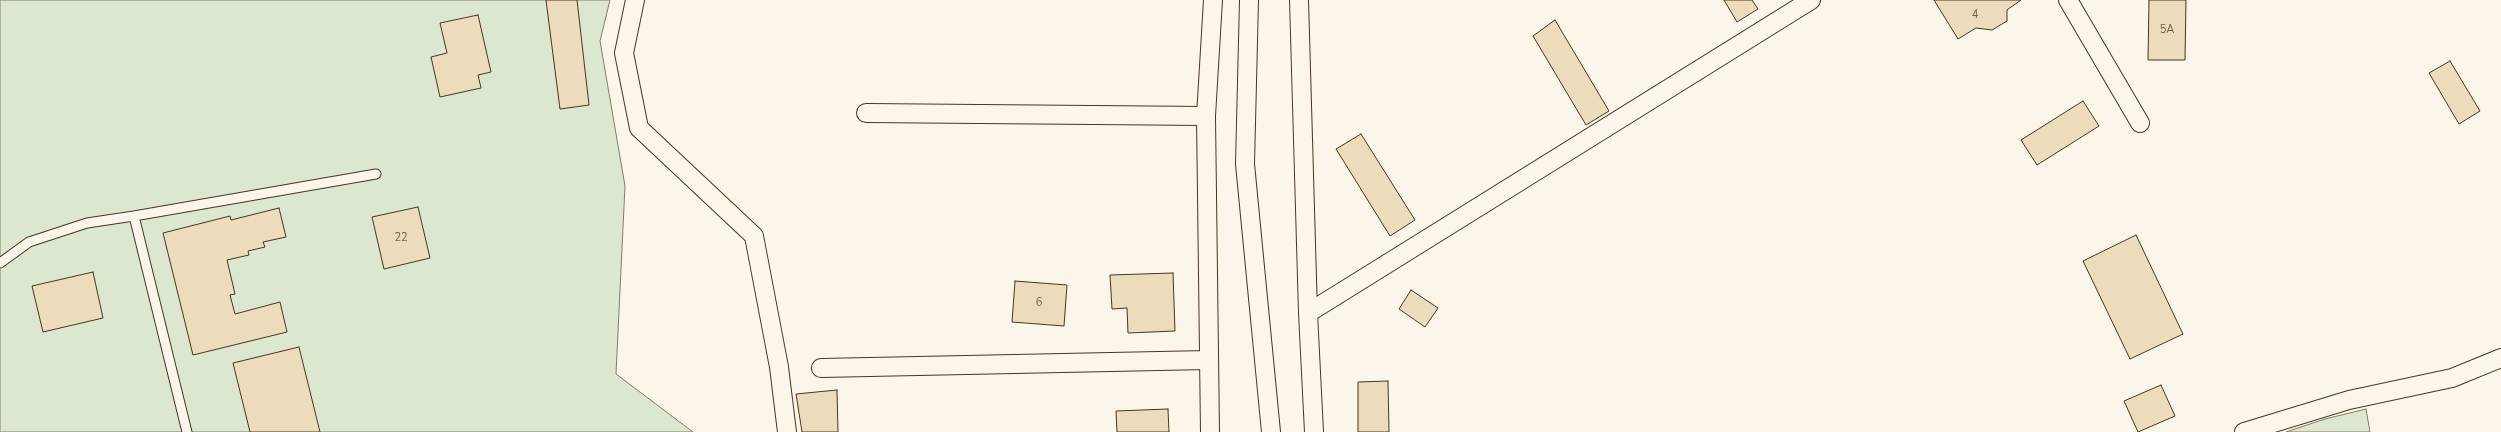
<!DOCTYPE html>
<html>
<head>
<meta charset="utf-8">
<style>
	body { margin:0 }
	canvas { display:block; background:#fbf6e9 }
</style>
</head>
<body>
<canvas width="2501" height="432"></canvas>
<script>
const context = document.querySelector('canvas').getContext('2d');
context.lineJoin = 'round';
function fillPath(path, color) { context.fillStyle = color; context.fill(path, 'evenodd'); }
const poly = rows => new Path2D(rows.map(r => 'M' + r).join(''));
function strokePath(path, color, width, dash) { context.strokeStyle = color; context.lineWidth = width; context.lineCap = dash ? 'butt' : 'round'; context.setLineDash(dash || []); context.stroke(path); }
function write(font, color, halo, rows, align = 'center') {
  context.font = font + ' "Nunito Sans",sans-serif'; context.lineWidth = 4; context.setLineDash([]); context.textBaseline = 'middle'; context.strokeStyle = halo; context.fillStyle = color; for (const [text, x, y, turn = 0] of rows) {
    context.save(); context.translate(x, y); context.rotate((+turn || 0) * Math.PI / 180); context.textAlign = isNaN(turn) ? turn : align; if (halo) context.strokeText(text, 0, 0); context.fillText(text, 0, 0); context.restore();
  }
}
const green = poly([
	[0,0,610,0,600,41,625,186,616,374,693,432,0,432,0,0],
	[2366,409,2370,432,2286,432,2325,419,2366,409]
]);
fillPath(green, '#dce7d0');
strokePath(green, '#887966', 1);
const building = poly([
	[546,0,577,0,589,105,560,109,546,0],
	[1724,0,1752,0,1758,9,1737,22,1724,0],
	[1934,0,2021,0,2007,10,2007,21,1992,30,1976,28,1958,39,1934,0],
	[2149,0,2186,0,2185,60,2148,60,2149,0],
	[478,15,491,72,478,75,481,88,440,97,431,57,447,53,440,23,478,15],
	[1555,20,1609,111,1586,125,1533,36,1555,20],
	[2450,61,2480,111,2459,124,2429,73,2450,61],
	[2083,101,2099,126,2037,165,2021,140,2083,101],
	[1361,134,1415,220,1390,236,1336,149,1361,134],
	[418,207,430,258,384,269,372,217,418,207],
	[279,208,286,237,263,242,265,247,248,251,249,255,227,260,235,294,230,295,235,314,280,302,287,332,193,355,163,233,230,216,231,220,279,208],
	[2136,235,2183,334,2130,359,2083,261,2136,235],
	[93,272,103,318,43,332,32,286,93,272],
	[1173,273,1175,331,1128,333,1127,308,1112,309,1110,275,1173,273],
	[1015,281,1067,285,1064,326,1012,322,1015,281],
	[1411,290,1438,308,1425,327,1399,309,1411,290],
	[299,347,320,432,250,432,233,363,299,347],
	[1388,381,1389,432,1358,432,1358,382,1388,381],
	[2161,385,2175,416,2138,432,2124,401,2161,385],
	[837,390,838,432,802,432,796,394,837,390],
	[1168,409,1169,432,1117,432,1116,411,1168,409]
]);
fillPath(building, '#ecdcbc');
strokePath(building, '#4a3520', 1);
const service = poly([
	[134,216,376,174],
	[0,263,29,242,87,223,134,216,187,432]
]);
const minor = poly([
	[635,0,624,53,639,128,754,236,779,367,787,432],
	[1249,0,1245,164,1271,432],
	[1299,0,1308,313],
	[2068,0,2140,123],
	[866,113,1206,116],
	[821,368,1207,360],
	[1210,432,1206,116,1213,0],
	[1314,432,1308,313,1811,0],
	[2244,432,2349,400,2452,378,2501,358]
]);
strokePath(service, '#4a3520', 11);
strokePath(minor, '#4a3520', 20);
strokePath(service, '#fbf6e9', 9);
strokePath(minor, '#fbf6e9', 18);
write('11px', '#725f47', null, [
	["4",1975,15],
	["5А",2167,30],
	["22",401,238],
	["6",1039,303]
]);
</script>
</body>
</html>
